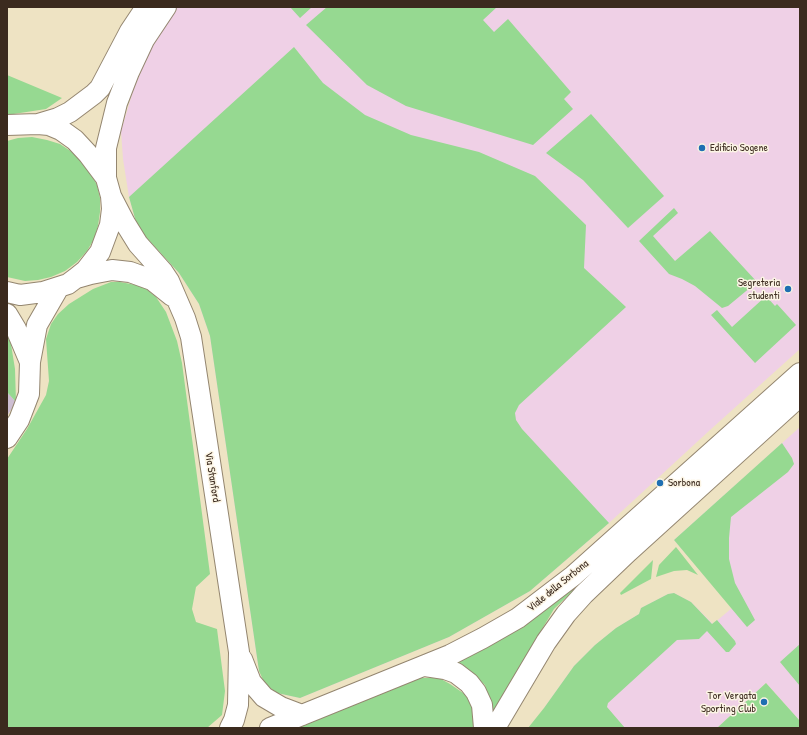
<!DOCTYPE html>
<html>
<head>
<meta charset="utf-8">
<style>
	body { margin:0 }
	#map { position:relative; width:807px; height:735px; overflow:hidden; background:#eee3c3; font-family:"Patrick Hand",sans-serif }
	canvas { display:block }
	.frame { position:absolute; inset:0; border:8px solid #3b2a1e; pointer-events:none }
</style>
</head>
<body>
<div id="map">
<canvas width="807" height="735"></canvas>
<div class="frame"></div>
</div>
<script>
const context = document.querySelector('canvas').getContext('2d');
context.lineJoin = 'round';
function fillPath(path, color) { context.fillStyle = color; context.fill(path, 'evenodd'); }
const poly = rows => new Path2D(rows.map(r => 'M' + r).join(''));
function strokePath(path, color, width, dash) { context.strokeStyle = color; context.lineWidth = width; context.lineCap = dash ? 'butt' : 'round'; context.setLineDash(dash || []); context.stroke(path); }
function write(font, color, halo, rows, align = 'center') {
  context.font = font + ' "Patrick Hand",sans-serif'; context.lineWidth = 3; context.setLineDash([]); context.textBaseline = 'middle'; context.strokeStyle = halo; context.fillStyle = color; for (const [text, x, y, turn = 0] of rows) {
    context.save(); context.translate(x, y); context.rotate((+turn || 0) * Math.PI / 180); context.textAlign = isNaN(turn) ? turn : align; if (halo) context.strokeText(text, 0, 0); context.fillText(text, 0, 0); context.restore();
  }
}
fillPath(poly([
	[177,7,800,7,800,349,710,430,609,523,530,591,449,637,300,698,277,693,259,671,210,336,199,304,179,273,144,235,136,222,129,197,123,159,121,131,133,91,153,42],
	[800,427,800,721,766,683,717,728,587,728,544,708,574,666,595,645,616,628,639,614,641,608,668,594,674,593,691,602,713,624,732,608,674,540]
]), '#efd0e6');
fillPath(poly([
	[7,392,16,402,7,416]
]), '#cdbed2');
fillPath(poly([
	[290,7,312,7,300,18],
	[327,7,497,7,483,20,494,32,508,19,571,92,564,99,573,109,533,145,406,106,367,85,306,25],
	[294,47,323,83,365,115,411,135,479,152,535,176,586,225,584,268,626,307,519,405,515,413,516,420,522,429,609,523,530,591,449,637,300,698,277,693,265,684,259,671,210,336,199,304,179,273,144,235,136,222,129,197],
	[7,75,62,98,46,109,7,115],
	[591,114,664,196,628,228,583,180,546,153],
	[32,137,47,140,60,144,72,152,82,161,90,172,97,185,100,198,100,212,98,226,94,239,87,251,77,262,65,271,51,277,38,280,25,281,7,277,7,141,18,138],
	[674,208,678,213,653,236,675,261,710,231,757,282,728,306,722,308,695,286,682,279,669,274,639,241],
	[111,282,120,282,136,285,145,288,156,297,166,312,177,341,182,363,210,574,196,587,192,609,196,622,217,629,225,691,222,715,207,728,7,728,7,459,27,429,46,395,49,381,46,339,51,324,58,314,69,304,93,289],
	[766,296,775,306,777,304,796,325,755,363,711,315,717,310,732,327],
	[7,332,10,338,15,369,16,402,7,392],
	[782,443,792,458,794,464,788,472,731,517,729,538,729,559,735,583,755,620,747,627,674,540],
	[676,547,698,575,687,570,674,571,656,577,659,565],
	[653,560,651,579,621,595,620,593],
	[599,566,554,609,492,713,485,685,462,664,453,662],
	[674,593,691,602,712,624,717,620,735,641,736,644,729,652,726,652,707,631,699,639,677,640,608,703,607,707,625,728,528,728,544,708,574,666,595,645,616,628,639,614,641,608,668,594],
	[800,644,800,686,780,662],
	[420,678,433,678,441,679,450,684,466,695,474,710,474,728,290,728,411,680],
	[766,683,800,721,800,728,717,728]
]), '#96d991');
const minor = poly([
	[38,124,58,118,70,112,94,94,100,88,130,31,146,7],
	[7,125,38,124,49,125,61,130,75,140,88,154,106,178,111,196,112,209,110,225,100,252,86,270,76,278,68,284,43,292,20,295,7,292],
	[106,178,106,148,117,103,129,72,144,40,166,7],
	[111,196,125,223,138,244,163,272,169,281,185,318,191,337,239,652,238,705,234,720,230,728],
	[77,278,91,274,112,270,130,272,152,280,172,296],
	[7,314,16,329,30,362],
	[7,438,19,420,29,394,30,362,37,325,59,287],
	[242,659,251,682,264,697,281,707,302,715],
	[425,666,445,669,456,673,469,683,476,692,482,705,484,728],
	[270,728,450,655,483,638,518,618,573,576,800,373],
	[495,728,546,642,566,614,584,594,628,552,800,396]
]);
strokePath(minor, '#948670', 22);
strokePath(minor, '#fff', 20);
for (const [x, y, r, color] of [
	[702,148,4,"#1f6fb2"],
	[788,289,4,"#1f6fb2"],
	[660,483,4,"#1f6fb2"],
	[764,702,4,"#1f6fb2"]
]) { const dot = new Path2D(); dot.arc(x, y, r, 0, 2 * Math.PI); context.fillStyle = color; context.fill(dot); strokePath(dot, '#fcf5e5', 1.5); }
write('11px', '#3b2a1e', '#fcf5e5', [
	["Edificio Sogene",710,148],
	["Segreteria",780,283,"right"],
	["studenti",780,296,"right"],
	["Sorbona",668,483],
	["Tor Vergata",756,696,"right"],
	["Sporting Club",756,709,"right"]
], 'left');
write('11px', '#3b2a1e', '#fcf5e5', [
	["Via Stanford",212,477,81],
	["Viale della Sorbona",558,586,-39]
]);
</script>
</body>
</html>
